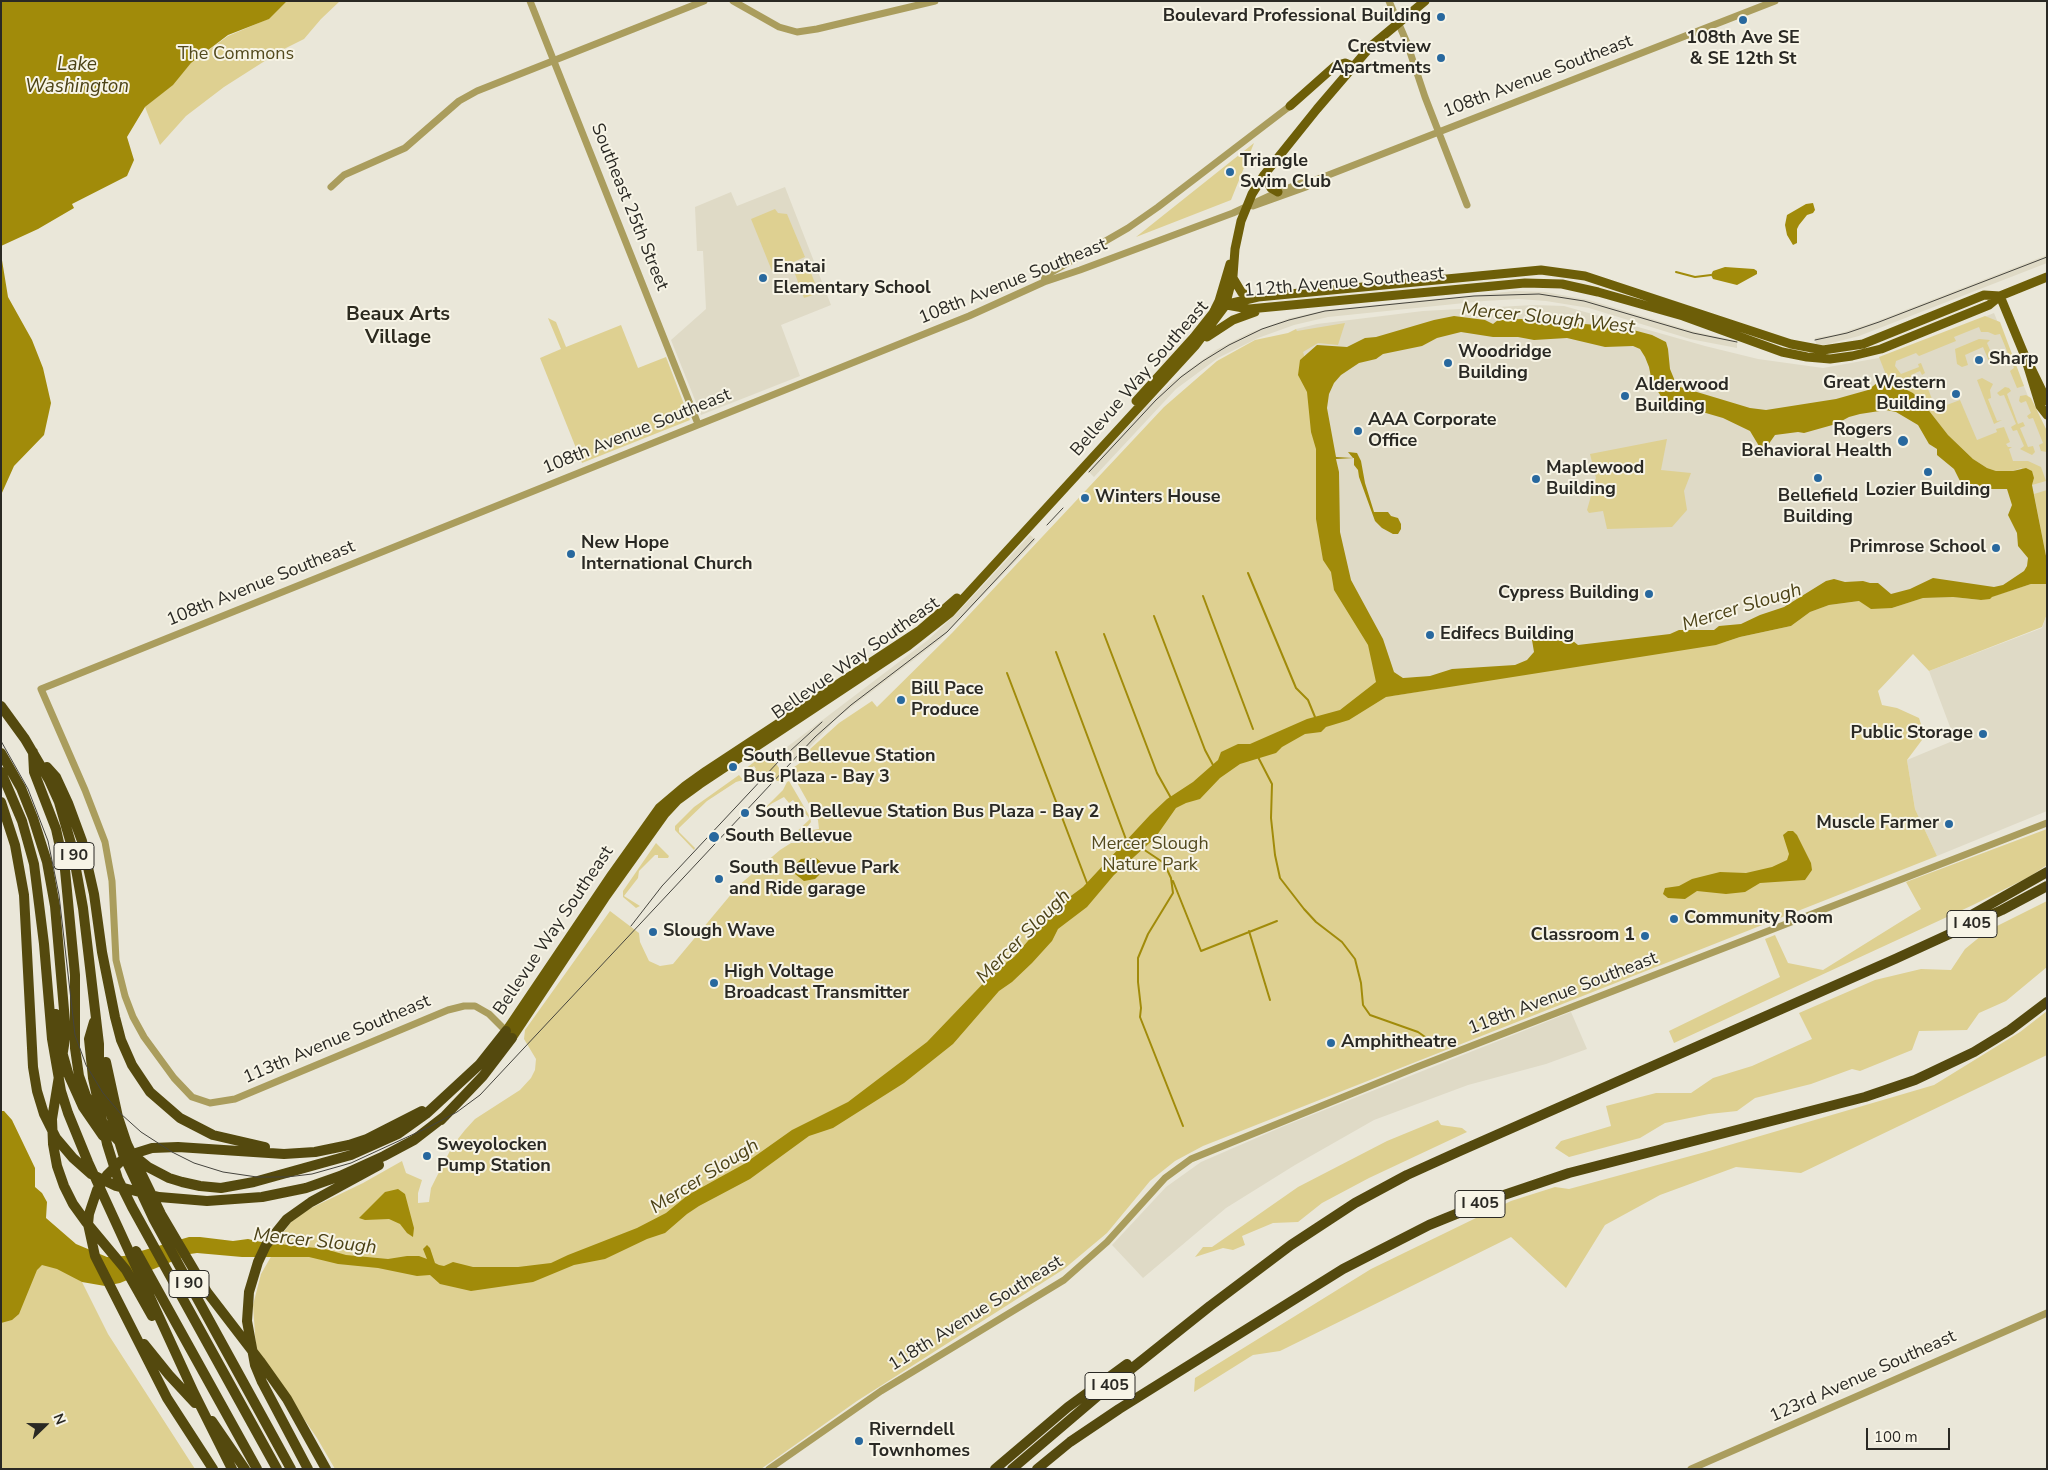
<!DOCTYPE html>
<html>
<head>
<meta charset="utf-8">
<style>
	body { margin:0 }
	#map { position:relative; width:2048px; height:1470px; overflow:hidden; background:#eae7d9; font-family:"Nunito Sans",sans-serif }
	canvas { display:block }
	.frame { position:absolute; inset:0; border:2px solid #2a2924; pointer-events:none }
	.north { position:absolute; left:20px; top:1400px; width:50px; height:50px; -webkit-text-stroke:4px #f7f4e6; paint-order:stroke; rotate:68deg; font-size:14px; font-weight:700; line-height:20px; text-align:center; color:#2a2924 }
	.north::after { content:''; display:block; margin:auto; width:18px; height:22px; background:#2a2924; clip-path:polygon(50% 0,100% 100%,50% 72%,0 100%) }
	.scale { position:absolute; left:1866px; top:1428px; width:84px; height:22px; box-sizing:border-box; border:2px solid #2a2924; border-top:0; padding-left:6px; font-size:15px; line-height:18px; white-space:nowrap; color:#2a2924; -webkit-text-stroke:4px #f7f4e6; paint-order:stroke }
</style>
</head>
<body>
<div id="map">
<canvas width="2048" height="1470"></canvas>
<div class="frame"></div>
<div class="north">N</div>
<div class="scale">100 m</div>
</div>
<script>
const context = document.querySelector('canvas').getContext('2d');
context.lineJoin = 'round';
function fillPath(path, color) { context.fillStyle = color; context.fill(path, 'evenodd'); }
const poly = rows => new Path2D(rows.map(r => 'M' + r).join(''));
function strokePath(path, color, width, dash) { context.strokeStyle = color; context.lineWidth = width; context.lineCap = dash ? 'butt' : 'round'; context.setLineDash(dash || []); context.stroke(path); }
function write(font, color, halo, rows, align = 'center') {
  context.font = font + ' "Nunito Sans",sans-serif'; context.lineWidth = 4; context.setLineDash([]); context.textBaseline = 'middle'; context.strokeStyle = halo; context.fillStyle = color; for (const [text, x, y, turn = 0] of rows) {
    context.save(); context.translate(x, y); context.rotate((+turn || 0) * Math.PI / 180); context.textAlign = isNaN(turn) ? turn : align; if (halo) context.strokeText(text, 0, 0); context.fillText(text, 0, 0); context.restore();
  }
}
fillPath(poly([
	[785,187,831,305,781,325,800,376,701,415,671,340,706,309,703,251,697,251,695,207,731,192,737,206],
	[2047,255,2047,263,1859,336,1824,345,1816,344,1815,338,1838,334,1877,321],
	[1515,291,1545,292,1589,300,1692,331,1737,341,1737,348,1690,339,1589,308,1546,301,1519,299,1484,301,1328,317,1294,325,1258,338,1218,358,1176,389,1094,477,1088,471,1147,406,1172,382,1216,350,1249,333,1290,318,1326,310],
	[1534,305,1564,306,1705,346,1758,359,1823,368,1884,357,1994,313,2039,423,2047,435,2047,577,1991,593,1725,631,1503,671,1403,678,1394,672,1339,575,1296,329,1317,324,1423,311],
	[1030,535,1036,540,941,639,837,718,796,762,783,750,928,640,960,610],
	[2047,614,2047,811,1937,856,1915,809,1907,760,1955,740,1929,671,2042,628],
	[1571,1012,1587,1049,1546,1064,1468,1085,1374,1120,1295,1165,1226,1208,1143,1278,1112,1245,1166,1187,1201,1162,1284,1126]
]), '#dfdac6');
fillPath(poly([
	[287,1,340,1,321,19,304,39,282,50,224,87,186,116,160,145,145,107,173,84,191,63,228,36,268,19],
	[1254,143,1231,200,1136,237],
	[775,209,778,213,787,214,805,257,772,271,751,219],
	[809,268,819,293,804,298,795,274],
	[1985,316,2000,322,2024,386,2017,388,2010,371,2014,368,2000,334,1995,335,1988,332,1981,332,1979,327,1954,337,1956,341,1919,356,1916,353,1896,361,1895,366,1901,374,1919,367,1918,364,1921,363,1925,373,1922,375,1920,371,1911,375,1913,385,1916,389,1926,385,1925,381,1928,381,1931,388,1928,389,1936,409,1960,400,1977,440,1997,432,1996,429,2004,427,2010,442,2006,444,2008,447,2012,447,2009,449,2013,461,2028,461,2041,467,2046,481,2032,485,2034,478,2021,468,2013,471,1996,471,1987,468,1973,459,1948,435,1923,403,1913,393,1890,385,1879,357],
	[548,318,556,322,566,347,621,325,638,368,666,357,690,420,582,463,540,358,561,349],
	[1345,323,1338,345,1318,343,1303,352,1317,397,1339,575,1392,696,1605,660,1725,642,1740,637,1791,626,1810,612,1829,605,1860,601,1892,608,1923,598,1953,597,1981,600,2031,584,2047,584,2047,614,2042,627,1929,671,1913,654,1878,691,1882,705,1897,708,1919,718,1925,736,1907,760,1915,809,1937,856,1203,1146,1175,1161,1150,1181,1107,1233,1064,1269,857,1401,761,1469,335,1469,317,1438,256,1349,253,1305,261,1274,280,1241,278,1240,291,1222,305,1211,363,1183,402,1161,406,1173,422,1180,418,1193,418,1203,429,1202,431,1188,436,1178,453,1145,465,1130,475,1119,520,1090,531,1078,535,1070,536,1059,524,1039,525,1030,610,911,639,933,640,942,649,961,660,966,673,964,738,886,780,850,791,843,799,843,807,838,812,830,819,829,818,820,790,770,800,763,809,750,839,723,872,701,877,707,952,633,1164,407,1217,361,1255,340,1288,333,1296,329,1297,331],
	[1979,339,1990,340,1987,343,1993,357,1997,357,1992,360,1993,365,1991,366,1983,347,1965,355,1968,365,1962,367,1957,364,1955,349],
	[1982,378,1993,384,1990,390,1991,398,1988,399,1997,421,2002,420,1994,424,1977,380],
	[2005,387,2009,388,2011,391,2007,394,2018,424,2023,422,2025,426,2020,428,2028,447,2033,446,2035,452,2032,455,2020,449,2024,446,2017,430,2013,431,2011,427,2016,424,2004,395,2000,396,1997,393],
	[2026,395,2031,398,2047,431,2047,452,2041,451,2039,445,2043,443,2033,418,2029,419,2027,416,2031,413,2026,401,2021,403,2019,401,2020,396],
	[1667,439,1661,470,1691,473,1684,491,1687,510,1672,527,1607,529,1603,511,1589,513,1587,510,1596,478,1590,454],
	[2047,490,2047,561,2034,494],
	[766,753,771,756,779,768,781,776,780,781,777,781,770,774,763,771,747,778,746,776,756,769,754,766,744,773,745,769],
	[739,775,743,780,736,782,707,801,679,828,679,832,695,848,694,850,675,830,675,826,694,807],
	[789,781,810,817,811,822,804,831,794,839,791,837,810,819,793,800,789,803,784,797,771,804,756,817,783,790,787,782],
	[2047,829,2047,865,2029,877,1973,905,1674,1043,1669,1031,1780,977,1765,939,1775,935,1788,963,1823,970,1921,909,1906,882],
	[656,843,669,856,668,858,658,858,658,855,655,855,639,871,638,878,624,896,640,906,636,908,623,897,623,891],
	[2047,901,2047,967,2006,1001,1979,1013,1967,1030,1919,1031,1912,1050,1860,1071,1852,1069,1811,1084,1755,1098,1737,1111,1709,1114,1665,1123,1640,1138,1569,1157,1555,1148,1561,1141,1611,1126,1606,1106,1656,1093,1691,1093,1713,1078,1752,1066,1812,1039,1799,1013,1875,980,1921,969,1951,970,1965,949,1987,931],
	[2047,1011,2047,1055,1801,1173,1736,1167,1660,1195,1605,1225,1566,1288,1511,1237,1280,1351,1253,1355,1194,1392,1195,1378,1371,1269,1511,1201,1555,1187,1569,1189,1709,1151,1934,1085,2020,1032],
	[1438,1120,1441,1125,1462,1128,1467,1132,1369,1178,1322,1203,1298,1222,1273,1223,1242,1236,1245,1245,1233,1250,1223,1248,1195,1257,1203,1247,1212,1247,1298,1187,1387,1141],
	[1,1204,71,1275,82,1282,108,1334,195,1469,1,1469]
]), '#ded091');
fillPath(poly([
	[1,1,287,1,269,19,228,35,191,63,173,85,145,107,127,137,134,160,127,176,72,204,74,208,38,229,1,246],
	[1813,203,1815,210,1813,213,1807,215,1799,225,1797,229,1797,243,1793,245,1787,235,1785,225,1787,215,1806,204],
	[1,254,8,297,32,340,43,368,51,403,44,435,14,466,1,495],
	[1725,267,1754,269,1757,271,1757,274,1737,285,1713,279,1711,275,1713,271],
	[1454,316,1485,320,1493,324,1498,320,1522,319,1622,327,1652,335,1666,342,1668,349,1670,369,1677,386,1750,408,1766,410,1836,399,1868,390,1877,383,1899,386,1913,393,1923,403,1948,435,1973,459,1987,468,1996,471,2013,471,2026,468,2032,471,2034,478,2032,485,2047,561,2047,584,2031,584,1992,597,1990,599,1981,600,1953,597,1923,598,1892,608,1871,609,1859,601,1829,605,1810,612,1791,626,1740,637,1716,645,1386,697,1349,720,1326,727,1321,732,1305,734,1282,747,1276,753,1240,764,1220,778,1200,799,1186,803,1176,808,1155,838,1114,875,1087,907,1058,929,1052,941,1032,963,1012,982,999,991,953,1044,904,1083,833,1128,809,1136,750,1179,699,1206,687,1214,665,1233,647,1239,605,1259,574,1265,533,1282,471,1291,440,1284,430,1275,417,1276,378,1268,338,1264,309,1257,242,1257,197,1253,190,1254,120,1283,105,1286,82,1282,57,1269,42,1265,37,1270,19,1314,12,1320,1,1323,1,1111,4,1111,12,1120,35,1168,35,1187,42,1193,47,1202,46,1218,76,1244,107,1257,124,1256,189,1237,200,1237,233,1241,248,1239,261,1242,325,1249,346,1255,388,1259,407,1256,419,1256,427,1259,423,1249,427,1245,430,1248,435,1263,439,1265,444,1266,453,1262,473,1267,518,1267,551,1263,568,1255,637,1228,666,1213,688,1195,744,1164,792,1130,848,1102,927,1042,996,970,1014,957,1060,904,1083,887,1150,815,1167,799,1193,782,1218,760,1221,752,1238,744,1250,744,1307,719,1340,710,1376,682,1368,645,1334,590,1331,572,1323,560,1316,519,1316,449,1311,432,1307,392,1298,375,1300,360,1317,345,1347,347,1365,338,1376,337,1434,320],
	[1461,332,1493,337,1518,337,1534,340,1567,338,1605,347,1633,346,1640,349,1645,357,1649,367,1652,382,1662,398,1668,402,1723,418,1750,431,1759,446,1759,456,1762,457,1766,454,1768,445,1775,435,1798,432,1804,433,1836,424,1849,417,1860,414,1886,410,1896,412,1918,425,1929,444,1937,449,1937,455,1954,469,1962,485,1981,489,2007,489,2012,505,2008,515,2017,533,2018,546,2028,558,2027,566,2024,571,2003,585,1994,587,1933,578,1910,589,1891,594,1878,583,1870,583,1863,581,1845,582,1834,579,1826,581,1784,607,1760,615,1741,624,1719,626,1714,630,1679,630,1670,634,1578,645,1573,641,1573,634,1562,631,1538,631,1532,640,1534,652,1527,660,1515,665,1452,669,1430,676,1403,678,1394,672,1383,639,1351,580,1340,532,1339,472,1336,459,1354,458,1354,465,1358,470,1359,477,1375,521,1382,528,1393,534,1398,534,1401,529,1401,524,1398,518,1391,516,1388,512,1374,512,1365,483,1361,461,1357,453,1348,452,1353,458,1336,457,1327,408,1329,394,1334,383,1341,375,1359,363,1376,359,1383,354,1422,346,1437,338],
	[1788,831,1793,831,1797,835,1811,863,1812,870,1805,880,1760,883,1745,892,1726,894,1697,891,1685,899,1668,898,1663,894,1665,888,1679,886,1692,879,1720,872,1746,873,1772,867,1787,860,1789,854,1783,835],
	[809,858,816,858,821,862,822,866,821,873,815,879,804,881,795,874,794,866,801,859],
	[398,1189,405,1194,414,1228,413,1237,407,1233,400,1224,389,1219,365,1220,359,1218,385,1192]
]), '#a18b0a');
strokePath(poly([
	[1676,272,1695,277,1711,275],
	[1248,573,1296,688,1308,700,1315,717],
	[1203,596,1253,729],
	[1154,616,1205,750,1213,765],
	[1104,634,1157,773,1171,798],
	[1056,652,1127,842],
	[1007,673,1087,883],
	[1258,757,1272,784,1271,818,1275,855,1280,878,1304,909,1316,922,1342,942,1355,959,1361,983,1363,1005,1370,1015,1418,1032,1431,1041,1440,1045],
	[1143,849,1164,863,1171,878,1173,893,1148,934,1138,958,1138,982,1141,1008,1140,1017,1183,1126],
	[1173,881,1201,951,1277,921],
	[1249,931,1270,1000]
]), '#a18b0a', 2);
strokePath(poly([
	[530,1,698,424],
	[733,1,779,27,797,32,817,29,935,1],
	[1389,1,1407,43,1425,97,1467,205],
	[331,187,344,175,405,148,459,101,477,91,704,1],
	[1253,206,1306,187,1313,181],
	[1044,282,1045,276,1128,228,1158,207,1290,106],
	[506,1031,489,1014,475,1006,464,1006,448,1010,235,1099,210,1103,192,1097,174,1078,144,1037,133,1017,125,996,116,960,112,881,105,842,85,790,41,689,969,316,1044,282,1080,270,1233,213,1278,192,1304,182,1313,181,1775,1],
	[769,1469,881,1391,1064,1280,1107,1242,1165,1178,1191,1159,1417,1067,2047,823],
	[1691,1469,2047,1313]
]), '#aa9d5d', 7);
strokePath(poly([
	[1290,106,1335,66,1345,63,1352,66],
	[1264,175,1271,188,1278,192],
	[1233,278,1242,293,1252,297],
	[2000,296,2024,354,2040,406,2047,415],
	[1221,304,1249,309,1525,283,1562,284,1598,292,1683,316,1782,352,1807,357,1830,359,1852,356,1881,349,1989,305,2000,296,2047,277],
	[1228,304,1258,297,1541,270,1585,276,1791,344,1823,350,1863,344,1984,295,2000,296],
	[1207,337,1233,320,1255,312],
	[2030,366,2047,401],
	[1136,401,1194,337,1213,313,1219,301,1230,264],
	[506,1031,612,874,659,808,685,786,706,771,920,630,957,598],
	[512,1038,605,898,665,814,678,800,700,784,908,646,950,613,1195,346,1225,306,1233,276,1235,249,1241,221,1252,194,1264,175,1317,109,1371,46,1425,1]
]), '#6d5e08', 9);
strokePath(poly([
	[1,706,25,739,49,780,59,802,72,847,83,908,99,1044,99,1062,109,1108,123,1154,153,1218,291,1469],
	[33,752,34,772,56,829,65,870,75,975,75,1048,79,1076,86,1096,105,1126,127,1150,148,1167,169,1178,182,1182,200,1186,221,1188,254,1182,351,1155,398,1134,426,1114,479,1065,506,1031],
	[1,753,21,788,33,818,47,862,55,906,66,1033,52,1119,53,1144,57,1166,64,1186,73,1204,86,1222,126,1270,152,1316],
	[47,767,56,777,68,803,82,841,94,894,102,952,115,1017,121,1040,132,1065,150,1092,180,1118,213,1135,265,1147],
	[1,772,22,821,34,864,44,944,52,1039,61,1091,68,1113,88,1162,194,1393,232,1469],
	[1,802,15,845,24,895,33,1067,37,1091,44,1114,56,1138,73,1158,91,1174,116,1186,159,1197,207,1201,262,1197,306,1188,340,1176,384,1156,414,1140,445,1116],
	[1952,926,2047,872],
	[56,1014,63,1055,69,1076,83,1107,103,1136],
	[94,1022,89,1039,93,1078,107,1144,118,1179,132,1207,277,1469],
	[106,1062,118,1117,127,1144,161,1214,207,1292,260,1361,287,1399,326,1469],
	[441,1120,483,1076,512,1038],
	[136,1251,257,1469],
	[144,1344,169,1375,195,1403],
	[212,1421,245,1469],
	[213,1469,167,1398,95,1256,88,1224,89,1214,97,1190,107,1175,121,1161,136,1153,152,1148,178,1147,284,1154,315,1152,349,1145,367,1139,422,1111],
	[308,1469,262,1382,255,1365,247,1321,249,1292,258,1262,266,1245,287,1219,311,1202,379,1165],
	[995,1469,1068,1407,1127,1364],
	[1012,1469,1106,1389,1210,1306,1291,1245,1355,1203,1407,1175,1460,1151,1895,959,2002,910,2047,886],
	[1037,1469,1070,1442,1119,1409,1343,1269,1429,1225,1498,1197,1569,1173,1865,1097,1915,1080,1974,1052,2010,1030,2047,1002]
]), '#54490e', 10);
strokePath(poly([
	[1815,340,1847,333,1879,322,2047,257],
	[1089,472,1156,400,1181,377,1203,361,1229,345,1262,329,1289,320,1325,311,1474,296,1539,294,1584,301,1693,333,1737,342],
	[1047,525,1063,508],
	[1,741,28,789,48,841,59,895,75,1035,86,1065,103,1093,121,1114,141,1132,172,1152,194,1163,223,1172,257,1177,287,1177,312,1174,351,1163,429,1127,457,1112,480,1095,815,737,851,705,947,632,1034,539],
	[631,926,662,886,779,761,822,722]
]), '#45443e', 1);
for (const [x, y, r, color] of [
	[1441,17,5,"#28689e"],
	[1743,20,5,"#28689e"],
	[1441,58,5,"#28689e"],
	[1230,172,5,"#28689e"],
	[763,278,5,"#28689e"],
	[1979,360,5,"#28689e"],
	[1448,363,5,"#28689e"],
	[1956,394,5,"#28689e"],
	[1625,396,5,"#28689e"],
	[1358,431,5,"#28689e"],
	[1903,441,6,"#28689e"],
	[1928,472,5,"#28689e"],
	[1818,478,5,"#28689e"],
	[1536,479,5,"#28689e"],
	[1085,498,5,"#28689e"],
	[1996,548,5,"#28689e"],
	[571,554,5,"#28689e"],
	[1649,594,5,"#28689e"],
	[1430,635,5,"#28689e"],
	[901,700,5,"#28689e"],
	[1983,734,5,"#28689e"],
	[733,767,5,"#28689e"],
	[745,813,5,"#28689e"],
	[1949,824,5,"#28689e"],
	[714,837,6,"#28689e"],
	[719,879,5,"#28689e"],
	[1674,919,5,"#28689e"],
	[653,932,5,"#28689e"],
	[1645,936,5,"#28689e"],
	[714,983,5,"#28689e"],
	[1331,1043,5,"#28689e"],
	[427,1156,5,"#28689e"],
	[859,1441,5,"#28689e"]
]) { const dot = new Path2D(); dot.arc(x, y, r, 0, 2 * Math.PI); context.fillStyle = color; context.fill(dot); strokePath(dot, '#f7f4e6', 2); }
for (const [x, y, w] of [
	[74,856,40],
	[1972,924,50],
	[1480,1204,50],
	[189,1284,40],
	[1110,1386,50]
]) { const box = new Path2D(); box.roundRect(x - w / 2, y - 13.5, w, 27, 4); context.fillStyle = '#f7f4e6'; context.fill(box); strokePath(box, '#2a2924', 1); }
write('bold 16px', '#2a2924', null, [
	["I 90",74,856],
	["I 405",1972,924],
	["I 405",1480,1204],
	["I 90",189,1284],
	["I 405",1110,1386]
]);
write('bold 18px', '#2a2924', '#f7f4e6', [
	["Boulevard Professional Building",1431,17,"right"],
	["108th Ave SE",1743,39,"center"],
	["& SE 12th St",1743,60,"center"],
	["Crestview",1431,48,"right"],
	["Apartments",1431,69,"right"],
	["Triangle",1240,162],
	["Swim Club",1240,183],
	["Enatai",773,268],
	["Elementary School",773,289],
	["Woodridge",1458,353],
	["Building",1458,374],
	["Sharp",1989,360],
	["Great Western",1946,384,"right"],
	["Building",1946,405,"right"],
	["Alderwood",1635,386],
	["Building",1635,407],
	["AAA Corporate",1368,421],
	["Office",1368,442],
	["Rogers",1892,431,"right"],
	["Behavioral Health",1892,452,"right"],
	["Maplewood",1546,469],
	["Building",1546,490],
	["Lozier Building",1928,491,"center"],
	["Bellefield",1818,497,"center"],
	["Building",1818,518,"center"],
	["Winters House",1095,498],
	["New Hope",581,544],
	["International Church",581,565],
	["Primrose School",1986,548,"right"],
	["Cypress Building",1639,594,"right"],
	["Edifecs Building",1440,635],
	["Bill Pace",911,690],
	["Produce",911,711],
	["Public Storage",1973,734,"right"],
	["South Bellevue Station",743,757],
	["Bus Plaza - Bay 3",743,778],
	["South Bellevue Station Bus Plaza - Bay 2",755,813],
	["Muscle Farmer",1939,824,"right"],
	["South Bellevue",725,837],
	["South Bellevue Park",729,869],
	["and Ride garage",729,890],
	["Community Room",1684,919],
	["Slough Wave",663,932],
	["Classroom 1",1635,936,"right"],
	["High Voltage",724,973],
	["Broadcast Transmitter",724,994],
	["Amphitheatre",1341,1043],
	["Sweyolocken",437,1146],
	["Pump Station",437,1167],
	["Riverndell",869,1431],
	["Townhomes",869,1452]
], 'left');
write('18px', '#534a1e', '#f7f4e6', [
	["The Commons",236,55],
	["Mercer Slough",1150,845],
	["Nature Park",1150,866]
]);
write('18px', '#2a2924', '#f7f4e6', [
	["108th Avenue Southeast",1538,77,-21],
	["Southeast 25th Street",629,207,68],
	["108th Avenue Southeast",1013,282,-22],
	["112th Avenue Southeast",1344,283,-5],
	["Bellevue Way Southeast",1140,379,-49],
	["108th Avenue Southeast",637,432,-22],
	["108th Avenue Southeast",261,584,-22],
	["Bellevue Way Southeast",856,659,-35],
	["Bellevue Way Southeast",554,931,-56],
	["118th Avenue Southeast",1563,994,-21],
	["113th Avenue Southeast",337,1040,-23],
	["118th Avenue Southeast",976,1314,-32],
	["123rd Avenue Southeast",1863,1377,-24]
]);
write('italic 19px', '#4c4216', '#f7f4e6', [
	["Lake",77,65],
	["Washington",77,87],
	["Mercer Slough West",1548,319,6],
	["Mercer Slough",1742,608,-17],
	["Mercer Slough",1024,937,-45],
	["Mercer Slough",705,1177,-32],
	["Mercer Slough",315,1242,6]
]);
write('bold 20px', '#2c2a1f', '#f7f4e6', [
	["Beaux Arts",398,315],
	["Village",398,338]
]);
</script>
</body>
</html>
